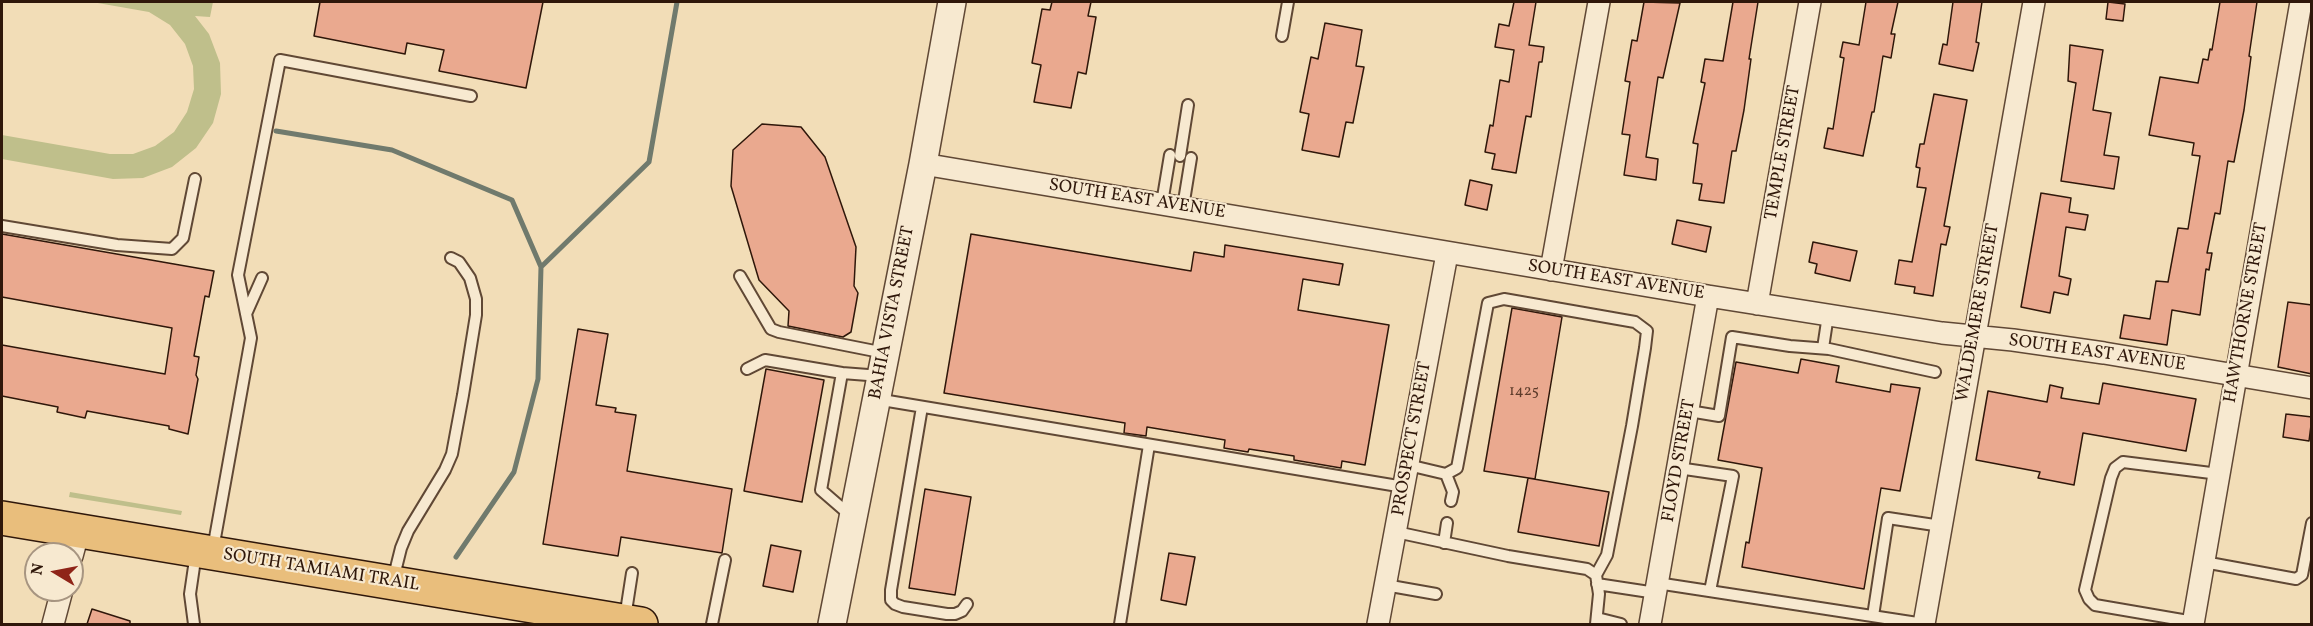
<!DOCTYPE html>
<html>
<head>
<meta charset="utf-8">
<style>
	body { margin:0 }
	#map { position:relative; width:2313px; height:626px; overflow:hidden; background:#f2ddb7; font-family:Vollkorn,serif }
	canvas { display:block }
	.frame { position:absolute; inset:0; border:3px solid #2f170a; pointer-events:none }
	.north { position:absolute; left:24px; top:542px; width:60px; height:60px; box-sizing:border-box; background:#f7e9d0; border:2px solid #a79581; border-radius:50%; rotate:280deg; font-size:16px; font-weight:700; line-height:24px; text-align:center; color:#2f170a }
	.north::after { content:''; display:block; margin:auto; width:21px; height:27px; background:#8f2418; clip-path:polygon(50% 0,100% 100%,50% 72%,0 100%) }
</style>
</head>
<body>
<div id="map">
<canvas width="2313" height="626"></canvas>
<div class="frame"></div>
<div class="north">N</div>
</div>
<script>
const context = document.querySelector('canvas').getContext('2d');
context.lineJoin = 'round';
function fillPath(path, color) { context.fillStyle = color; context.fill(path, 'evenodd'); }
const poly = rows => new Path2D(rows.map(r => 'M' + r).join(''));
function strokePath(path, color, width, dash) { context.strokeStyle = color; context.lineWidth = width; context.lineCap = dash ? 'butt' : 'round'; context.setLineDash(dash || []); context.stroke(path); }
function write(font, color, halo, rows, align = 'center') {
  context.font = font + ' Vollkorn,serif'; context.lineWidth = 4.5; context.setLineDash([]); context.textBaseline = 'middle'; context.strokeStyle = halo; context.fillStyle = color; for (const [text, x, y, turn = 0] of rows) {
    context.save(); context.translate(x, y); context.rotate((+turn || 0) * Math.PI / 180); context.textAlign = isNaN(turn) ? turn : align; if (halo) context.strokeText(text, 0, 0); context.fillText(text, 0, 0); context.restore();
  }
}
fillPath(poly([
	[92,2,213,2,210,17,195,16,209,34,220,63,221,94,213,123,196,148,172,167,143,178,113,179,2,159,2,135,110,154,133,154,155,146,174,132,187,112,194,89,193,66,185,44,170,25,149,12],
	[70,492,182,511,181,515,69,497]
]), '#bfbf8b');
strokePath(poly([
	[276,131,392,150,512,200,541,267,538,379,514,472,456,557],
	[541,267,649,162,677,2]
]), '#707a6d', 5);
const building = poly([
	[320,2,543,2,526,88,439,71,444,50,407,43,405,54,314,36,320,2],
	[1052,2,1091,2,1088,16,1096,17,1086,74,1078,72,1071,108,1034,102,1041,65,1032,63,1042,9,1050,10,1052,2],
	[1514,2,1536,2,1529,45,1544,47,1542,62,1539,62,1531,117,1526,116,1516,173,1492,169,1495,154,1485,152,1490,125,1493,126,1500,80,1509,82,1514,50,1495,47,1499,24,1509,26,1514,2],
	[1644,2,1680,3,1663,78,1658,77,1646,157,1658,159,1656,180,1624,175,1630,135,1622,134,1630,82,1625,81,1632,40,1637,41,1644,2],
	[1733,2,1758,2,1749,59,1751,59,1744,110,1736,151,1732,151,1724,203,1699,200,1702,184,1693,183,1698,144,1693,143,1705,83,1701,82,1705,59,1723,61,1733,2],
	[1866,2,1898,2,1891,34,1895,34,1891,58,1883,56,1874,112,1872,112,1863,156,1824,148,1828,128,1833,129,1844,58,1840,57,1843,42,1859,45,1866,2],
	[1953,2,1982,2,1976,42,1979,43,1973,71,1939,64,1943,44,1947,45,1953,2],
	[2108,2,2125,4,2123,21,2106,19,2108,2],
	[2220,2,2257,2,2249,56,2251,57,2244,110,2234,162,2228,161,2220,214,2215,213,2207,253,2212,253,2209,270,2206,269,2200,315,2172,310,2167,345,2120,338,2124,315,2150,319,2156,281,2168,282,2178,228,2188,229,2200,156,2192,155,2194,143,2149,135,2160,77,2198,83,2203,59,2208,60,2210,49,2212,50,2220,2],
	[1325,23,1362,30,1356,66,1364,67,1353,123,1346,122,1339,157,1302,150,1309,114,1300,112,1311,57,1318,59,1325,23],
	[2070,45,2103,50,2093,110,2111,113,2104,155,2119,157,2114,189,2061,181,2076,83,2068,81,2070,45],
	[1934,94,1967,100,1944,226,1950,227,1946,245,1941,244,1933,296,1914,293,1915,287,1895,284,1899,260,1912,262,1926,188,1917,187,1920,168,1916,167,1920,144,1924,144,1934,94],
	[762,124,801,127,825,157,856,247,854,286,858,293,851,332,843,337,788,326,789,311,759,280,731,186,733,150,762,124],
	[1470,180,1492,185,1487,210,1465,205,1470,180],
	[2041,193,2071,198,2069,212,2088,215,2085,230,2066,227,2059,276,2071,279,2068,295,2054,292,2050,313,2021,307,2041,193],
	[1677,220,1711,227,1706,252,1672,244,1677,220],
	[2,234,214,271,209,297,205,296,194,356,199,357,196,375,198,379,188,434,169,429,169,426,87,411,85,418,57,412,58,407,2,396,2,345,165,374,172,328,2,297,2,234],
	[971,234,1191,271,1194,252,1224,257,1225,245,1343,264,1339,285,1303,279,1298,310,1389,325,1365,465,1342,461,1341,468,1294,460,1294,456,1249,449,1248,452,1224,448,1225,440,1147,427,1146,436,1124,433,1125,423,944,393,971,234],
	[1813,242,1857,251,1850,281,1815,273,1817,264,1809,262,1813,242],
	[2288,302,2312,305,2312,374,2278,367,2288,302],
	[1512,308,1562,317,1535,479,1484,471,1512,308],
	[578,329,608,334,596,405,616,408,615,412,636,415,627,471,732,489,722,553,621,537,618,556,543,544,578,329],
	[1801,359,1839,366,1836,382,1890,392,1891,384,1920,388,1900,491,1881,488,1864,589,1742,567,1746,542,1749,543,1762,468,1718,460,1736,362,1798,373,1801,359],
	[766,369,824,380,802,502,744,491,766,369],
	[2103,383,2196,399,2186,451,2083,433,2074,485,2038,478,2040,472,1976,460,1988,391,2047,402,2050,385,2063,388,2061,398,2099,404,2103,383],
	[2286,414,2312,417,2309,441,2283,437,2286,414],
	[1528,478,1609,492,1599,546,1518,532,1528,478],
	[925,489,971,497,955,595,909,588,925,489],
	[771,545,801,551,793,592,763,586,771,545],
	[1169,553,1195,557,1186,605,1161,600,1169,553],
	[92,609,130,621,130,624,87,624,92,609]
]);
fillPath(building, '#eaa98f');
strokePath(building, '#2f170a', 1.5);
const service = poly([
	[1282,36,1288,2],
	[1180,156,1188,105],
	[1162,203,1170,155],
	[1183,207,1191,158],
	[2,226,117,245,172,249,183,238,195,179],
	[740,276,771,329,779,332,885,353],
	[246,314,262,278],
	[1823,348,1828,315],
	[747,369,765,360,842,373,881,376],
	[842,373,821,490,851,516],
	[876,399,1404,487],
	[922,407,891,590,891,600,895,604,903,607,947,614,955,614,962,611,967,604],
	[1689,411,1719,416,1732,337,1790,346,1829,349,1935,372],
	[1408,465,1446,474,1453,492,1451,501],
	[1678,468,1733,476,1710,591],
	[1446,474,1457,468,1488,303,1504,299,1635,322,1647,331,1645,348,1632,426,1607,555,1596,575],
	[1396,532,1508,556,1587,569,1596,575,1599,594,1596,624],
	[1444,543,1447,523],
	[213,549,251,338,238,275,280,60,471,96],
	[2204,562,2296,579,2302,575,2312,523],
	[393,580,401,548,408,531,445,470,452,454,463,395,476,315,476,299,470,278,459,262,451,258],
	[1657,583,1924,624],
	[1597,584,1656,593],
	[1385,585,1436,594],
	[1873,616,1888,518,1941,526],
	[625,618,632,573],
	[1597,618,1621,624],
	[2194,622,2095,605,2089,599,2085,590,2111,478,2115,468,2123,462,2219,474],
	[194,624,190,594,196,553],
	[712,624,725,560],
	[1120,624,1149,445]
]);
const minor = poly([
	[923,164,1708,296,1942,333,2013,340,2104,353,2312,388],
	[1551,270,1599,2],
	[1757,304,1810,2],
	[72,556,79,530],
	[53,624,62,590],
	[1378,624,1447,254],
	[1650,624,1708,296],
	[1924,624,2034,2],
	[2193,624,2301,2]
]);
const tertiary = poly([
	[832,624,923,164,952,2]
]);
const primary = poly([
	[2,518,641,624]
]);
strokePath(service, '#604835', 14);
strokePath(minor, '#604835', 24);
strokePath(tertiary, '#604835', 30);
strokePath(primary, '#2f170a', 36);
strokePath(service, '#f7e9d0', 10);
strokePath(minor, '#f7e9d0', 21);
strokePath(tertiary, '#f7e9d0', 27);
strokePath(primary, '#e9be7c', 33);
write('15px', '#5e3c2b', null, [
	["1425",1524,392]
]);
write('18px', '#2f170a', '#f7e9d0', [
	["TEMPLE STREET",1784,153,-80],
	["SOUTH EAST AVENUE",1137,200,9],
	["SOUTH EAST AVENUE",1616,281,9],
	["BAHIA VISTA STREET",893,313,-79],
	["WALDEMERE STREET",1979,313,-80],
	["HAWTHORNE STREET",2247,313,-80],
	["SOUTH EAST AVENUE",2097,354,8],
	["PROSPECT STREET",1413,439,-80],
	["FLOYD STREET",1680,461,-80],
	["SOUTH TAMIAMI TRAIL",321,571,9]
]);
</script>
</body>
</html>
